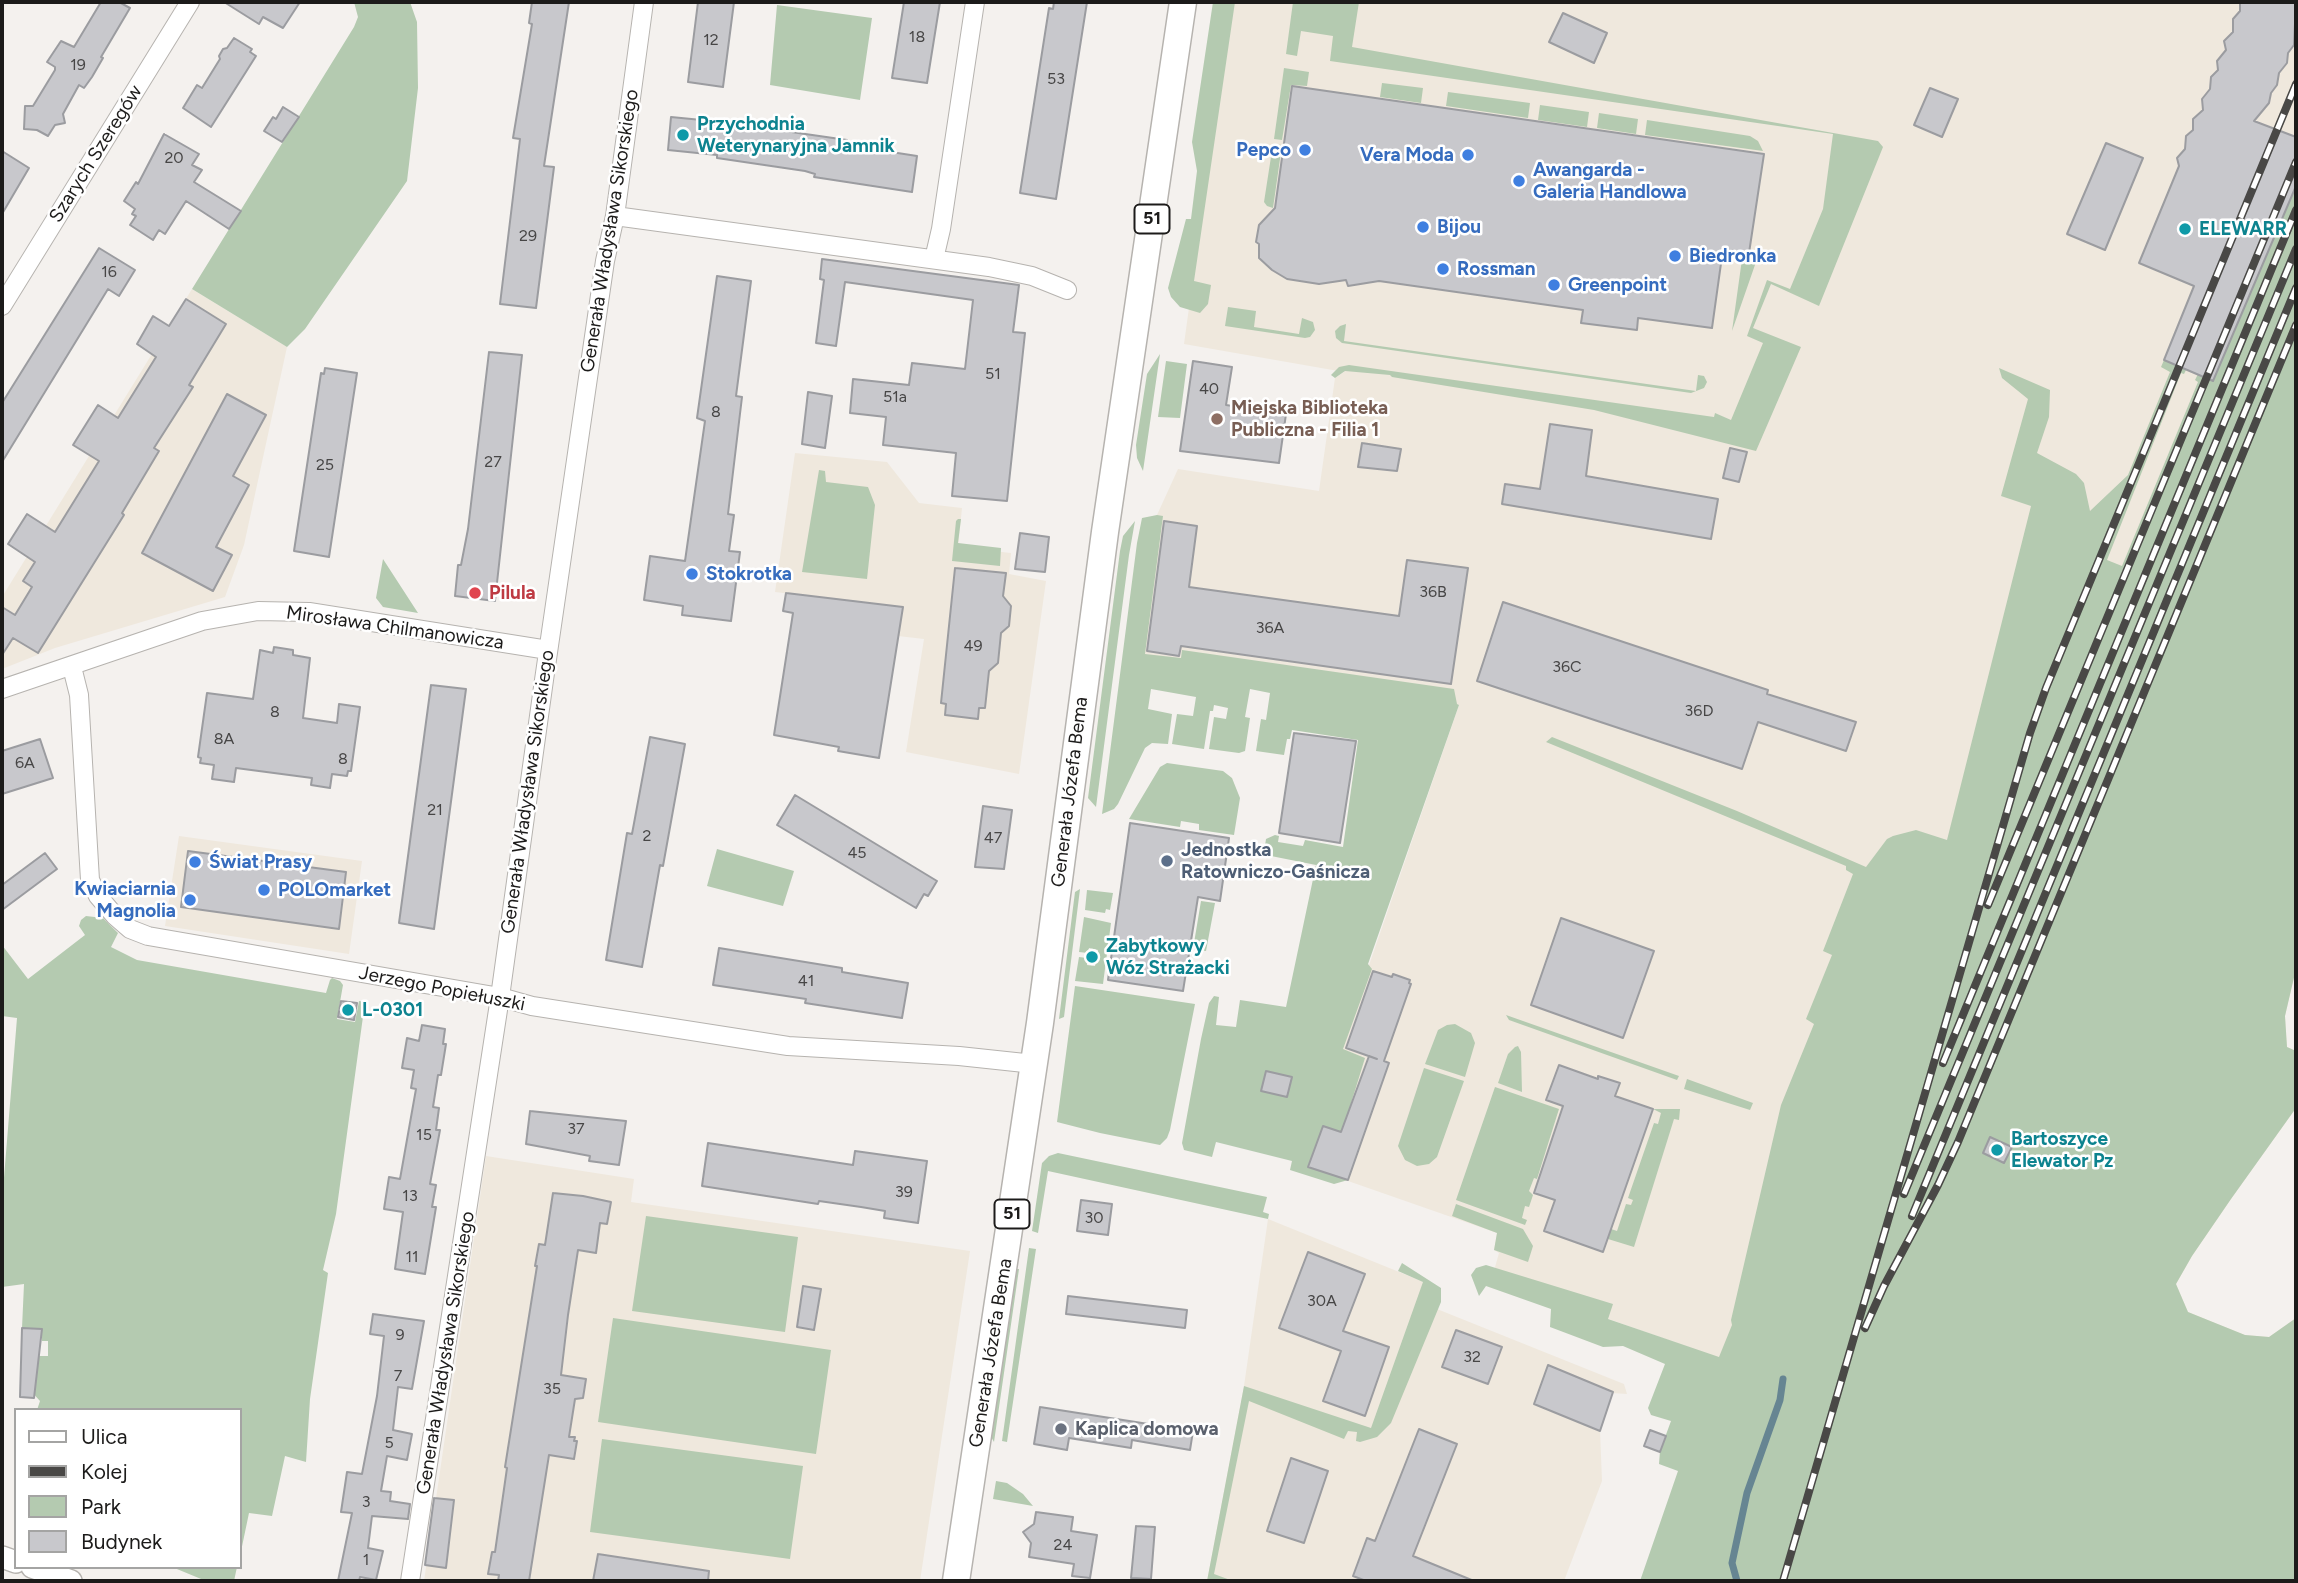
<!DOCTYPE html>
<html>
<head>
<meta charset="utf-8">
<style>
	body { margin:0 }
	#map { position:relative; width:2298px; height:1583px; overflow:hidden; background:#f4f1ee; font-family:Figtree,sans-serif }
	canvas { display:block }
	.frame { position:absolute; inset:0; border:4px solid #1c1b1a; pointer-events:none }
	.legend { position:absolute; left:14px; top:1408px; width:228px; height:161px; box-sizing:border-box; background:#fff; border:2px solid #a4a4a3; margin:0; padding:9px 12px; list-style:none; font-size:21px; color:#1c1b1a }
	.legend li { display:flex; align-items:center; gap:14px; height:35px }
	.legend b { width:35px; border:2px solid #a4a4a3 }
</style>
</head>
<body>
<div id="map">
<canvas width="2298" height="1583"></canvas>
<div class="frame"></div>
<ul class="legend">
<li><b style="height:9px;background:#fff"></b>Ulica</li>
<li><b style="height:9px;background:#494846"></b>Kolej</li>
<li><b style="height:19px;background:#b4cab0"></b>Park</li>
<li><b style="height:19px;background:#c8c8cc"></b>Budynek</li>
</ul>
</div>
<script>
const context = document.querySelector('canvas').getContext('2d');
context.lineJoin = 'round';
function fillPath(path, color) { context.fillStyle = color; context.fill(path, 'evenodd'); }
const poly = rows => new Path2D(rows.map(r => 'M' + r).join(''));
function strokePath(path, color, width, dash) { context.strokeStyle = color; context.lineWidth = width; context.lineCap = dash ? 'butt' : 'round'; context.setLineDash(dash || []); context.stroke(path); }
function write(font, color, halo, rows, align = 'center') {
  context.font = font + ' Figtree,sans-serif'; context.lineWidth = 5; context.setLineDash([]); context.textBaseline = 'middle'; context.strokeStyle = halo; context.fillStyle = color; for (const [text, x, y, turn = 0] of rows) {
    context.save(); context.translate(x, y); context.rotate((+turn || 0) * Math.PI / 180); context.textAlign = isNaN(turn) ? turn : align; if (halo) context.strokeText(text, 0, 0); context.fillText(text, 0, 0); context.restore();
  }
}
fillPath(poly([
	[1231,2,2296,2,2296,969,2285,1016,2287,1047,2296,1051,2296,1108,2231,1199,2192,1256,2176,1284,2188,1312,2245,1335,2269,1337,2296,1318,2296,1410,1776,1344,1719,1358,1492,1278,1499,1253,1494,1250,1497,1233,1308,1167,1339,1078,1331,1075,1459,705,1134,661,1157,515,1178,469,1319,491,1335,378,1344,372,1184,344],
	[192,289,287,347,244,545,225,597,55,648,2,669,2,597],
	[795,453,887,462,919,503,962,508,958,547,1011,553,1009,574,1046,581,1019,774,906,752,924,639,898,636,902,607,775,592],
	[179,836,362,861,349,954,165,926],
	[486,1156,634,1179,631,1202,970,1251,920,1581,424,1581],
	[1268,1219,1424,1282,1417,1301,1624,1384,1627,1394,1612,1393,1600,1431,1602,1481,1564,1581,1207,1581,1244,1386]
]), '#efe8dd');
fillPath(poly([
	[354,2,410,2,417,22,418,88,407,181,305,329,287,347,192,289,354,27,358,17],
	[1213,2,1235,2,1194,281,1211,285,1208,304,1200,313,1180,307,1171,297,1168,288,1186,219,1191,219,1197,171,1192,142],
	[1293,2,1359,2,1352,47,1878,141,1883,147,1819,306,1771,284,1753,328,1801,347,1756,451,1594,410,1392,377,1390,375,1345,371,1335,378,1331,375,1339,367,1349,365,1714,417,1715,413,1731,420,1763,343,1747,336,1767,280,1790,289,1823,209,1833,134,1330,61,1333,36,1301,31,1297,56,1286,54],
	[777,5,872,18,860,100,770,85],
	[1284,68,1309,72,1307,86,1291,85,1282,140,1274,139],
	[1382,83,1423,88,1421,103,1380,97],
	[1448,92,1530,103,1528,118,1446,106],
	[1540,105,1589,112,1587,127,1538,120],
	[1599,113,1638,119,1636,134,1597,128],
	[1647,120,1750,136,1758,141,1763,151,1645,135],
	[1273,144,1282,145,1273,208,1267,206,1264,202],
	[2296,186,2296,969,2285,1016,2287,1047,2296,1051,2296,1108,2231,1199,2192,1256,2176,1284,2188,1312,2245,1335,2269,1337,2296,1318,2296,1581,1640,1581,1678,1471,1659,1464,1660,1451,1671,1421,1651,1415,1648,1408,1665,1364,1623,1346,1603,1347,1550,1327,1551,1309,1486,1286,1479,1296,1471,1275,1476,1268,1486,1265,1613,1304,1608,1319,1719,1357,1732,1325,1731,1320,1781,1105,1814,1024,1806,1019,1832,955,1823,951,1853,874,1846,870,1846,866,1546,742,1552,737,1737,811,1866,867,1887,839,1893,836,1916,830,1947,840,2031,506,2001,496,2028,399,2002,378,1999,368,2050,390,2049,417,2037,453,2076,474,2084,483,2090,511,2128,475,2170,372,2161,367,2164,360,2186,370,2184,374,2181,373,2107,560,2122,566,2198,382,2195,380,2198,374,2213,380],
	[1743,252,1752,253,1756,262,1732,331],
	[1228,307,1256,311,1254,327,1299,334,1302,318,1313,322,1315,330,1310,337,1305,338,1225,326],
	[1346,324,1344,341,1696,391,1698,375,1704,376,1707,382,1704,388,1691,393,1342,343,1336,338,1335,331,1340,326],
	[1160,354,1143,471,1137,458,1136,445,1147,374],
	[1166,361,1187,364,1180,418,1158,417],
	[819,470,825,471,826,482,868,487,875,505,867,579,802,572],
	[1157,515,1163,516,1145,654,1181,658,1182,650,1454,689,1457,704,1459,705,1368,964,1372,969,1343,1049,1365,1058,1348,1113,1341,1132,1323,1126,1309,1166,1348,1180,1334,1184,1290,1170,1292,1161,1216,1142,1212,1157,1184,1150,1182,1143,1201,1039,1209,1003,1214,996,1219,997,1216,1025,1236,1027,1240,1000,1286,1007,1316,865,1266,855,1264,852,1266,839,1275,835,1279,836,1278,842,1303,846,1305,840,1343,847,1358,740,1292,730,1290,739,1287,739,1284,755,1256,751,1261,719,1266,720,1270,693,1250,689,1245,717,1250,718,1245,751,1239,753,1209,749,1214,717,1226,719,1228,708,1214,705,1213,711,1210,711,1204,749,1172,744,1177,714,1193,716,1196,697,1151,689,1148,709,1172,714,1168,744,1152,743,1145,748,1118,804,1114,809,1102,814,1137,543,1142,518],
	[958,519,961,519,958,543,1001,548,1000,566,952,561,956,521],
	[1135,521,1129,555,1096,807,1088,798,1120,551,1123,536],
	[383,559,418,613,383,607,376,598],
	[1167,763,1223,771,1232,778,1240,798,1234,835,1199,830,1199,824,1181,821,1180,827,1129,819,1160,767],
	[717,849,794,871,783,906,707,886],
	[1080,889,1064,1017,1059,1019,1075,892],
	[1087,890,1113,893,1110,910,1106,909,1105,913,1085,910],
	[1201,901,1215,903,1206,951,1193,949],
	[86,916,103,918,118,933,111,947,137,960,326,993,330,980,332,978,340,981,343,985,337,1019,355,1022,359,1001,365,1002,336,1214,323,1270,328,1273,310,1399,306,1462,285,1456,272,1516,249,1513,240,1556,240,1410,37,1410,40,1401,20,1379,21,1368,38,1369,38,1356,48,1356,48,1341,42,1341,42,1329,22,1328,24,1284,2,1287,2,1202,17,1018,2,1016,2,945,28,979,85,935,79,926,81,920],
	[1084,917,1111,923,1103,984,1075,981,1079,957,1087,958,1087,965,1095,966,1098,950,1089,948,1088,953,1079,952],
	[1075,986,1195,1004,1170,1130,1167,1138,1160,1145,1100,1133,1057,1122],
	[1506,1015,1679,1076,1677,1080,1509,1020],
	[1455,1024,1471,1033,1475,1043,1465,1077,1425,1064,1438,1030,1447,1025],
	[1518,1046,1521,1052,1522,1092,1498,1083,1508,1054,1515,1047],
	[1424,1068,1464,1081,1437,1157,1429,1164,1417,1166,1405,1160,1398,1146],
	[1687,1079,1753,1103,1750,1110,1684,1089],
	[1495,1087,1559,1109,1537,1179,1534,1178,1529,1191,1533,1195,1529,1207,1525,1206,1522,1218,1527,1220,1525,1225,1456,1200],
	[1653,1109,1680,1109,1679,1120,1674,1119,1634,1247,1608,1239,1611,1229,1617,1231,1626,1204,1631,1205,1633,1200,1628,1198,1654,1123,1658,1124,1661,1113],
	[1058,1153,1267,1197,1263,1212,1269,1214,1268,1219,1048,1171,1038,1233,1032,1231,1042,1163,1049,1156],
	[1456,1204,1523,1229,1533,1246,1528,1262,1494,1250,1497,1233,1452,1216],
	[646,1216,798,1237,785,1332,632,1311],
	[1029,1248,1036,1249,1007,1442,1002,1441],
	[1402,1263,1441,1288,1441,1302,1391,1423,1377,1437,1360,1442,1356,1441,1357,1432,1348,1431,1344,1439,1249,1401,1214,1574,1233,1581,1207,1581,1244,1386,1371,1428,1423,1282,1398,1271],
	[1017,1269,1019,1269,994,1442,990,1435],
	[613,1318,831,1350,816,1454,598,1422],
	[602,1439,803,1466,790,1559,590,1532],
	[996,1481,1007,1483,1023,1494,1033,1506,993,1499],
	[172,1567,237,1567,234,1581,206,1581]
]), '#b4cab0');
strokePath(poly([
	[1737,1581,1732,1563,1747,1493,1780,1400,1783,1379]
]), '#668592', 7);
const building = poly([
	[101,2,119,2,130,8,101,57,103,58,92,77,84,88,79,85,63,114,65,123,55,125,48,136,37,130,24,129,25,106,33,106,55,70,55,67,47,62,61,41,74,47,101,2],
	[224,2,300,2,283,28,263,17,259,24,224,2],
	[532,2,569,2,544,166,554,167,536,308,500,304,520,139,513,138,532,24,529,23,532,2],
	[698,2,734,2,723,87,688,82,698,2],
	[904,2,940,2,927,83,892,78,904,2],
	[1054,2,1087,2,1056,199,1020,193,1049,8,1053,9,1054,2],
	[2240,2,2296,2,2294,45,2288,53,2287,63,2279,73,2277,85,2271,93,2269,103,2254,121,2296,137,2296,186,2213,381,2164,360,2194,286,2139,263,2179,166,2177,158,2185,149,2186,136,2193,130,2193,119,2203,110,2202,99,2210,89,2211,77,2218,70,2217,61,2226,50,2224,41,2233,32,2233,19,2240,11,2240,2],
	[1563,13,1607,33,1594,63,1549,42,1563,13],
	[234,38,252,49,250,52,256,56,211,127,183,108,197,85,202,88,220,59,219,56,223,49,227,48,234,38],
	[1292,86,1764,154,1749,253,1723,249,1712,328,1638,318,1637,330,1581,323,1583,310,1379,281,1348,286,1346,280,1319,284,1287,279,1272,270,1259,258,1259,244,1256,242,1259,225,1275,208,1292,86],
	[1930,88,1958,99,1942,137,1914,125,1930,88],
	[283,107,299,117,282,142,264,131,273,117,276,119,283,107],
	[671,117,722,122,847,140,846,145,917,156,912,192,814,177,815,174,805,171,717,158,717,155,668,150,671,117],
	[164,134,199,154,192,165,202,170,194,182,241,211,229,229,186,201,165,234,159,230,153,240,130,225,136,216,132,214,135,209,124,201,136,182,138,184,164,134],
	[2106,143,2143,158,2105,250,2067,234,2106,143],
	[2,151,29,168,2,214,2,151],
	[99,248,135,270,119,296,108,289,2,462,2,403,99,248],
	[822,259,1019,285,1013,332,1025,333,1007,501,952,496,956,453,883,445,886,417,850,413,853,379,909,385,912,363,965,369,973,300,845,282,836,346,816,343,824,280,820,279,822,259],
	[717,276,751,281,736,396,742,397,728,514,734,515,729,551,740,552,731,621,682,615,683,606,644,600,650,556,685,561,705,421,697,418,717,276],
	[186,299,226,324,189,385,193,387,154,448,159,451,122,513,124,515,38,653,13,638,2,655,2,607,15,615,32,587,23,581,35,562,8,544,27,514,55,532,99,461,73,445,98,405,118,418,156,357,137,344,153,316,169,326,186,299],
	[489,352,522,355,495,601,455,596,458,565,461,565,468,529,489,352],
	[1193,361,1232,367,1226,405,1286,414,1279,463,1180,451,1193,361],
	[325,368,357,373,329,557,294,551,321,373,324,374,325,368],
	[808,392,832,396,825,448,802,444,808,392],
	[227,394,266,415,233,476,249,485,216,547,232,555,213,591,142,553,227,394],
	[1550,424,1592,430,1586,476,1718,499,1711,539,1502,504,1505,484,1540,489,1550,424],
	[1362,443,1401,449,1397,471,1358,467,1362,443],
	[1730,448,1747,452,1739,482,1723,478,1730,448],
	[1164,521,1197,526,1189,587,1399,616,1407,560,1468,568,1451,684,1181,646,1179,656,1147,651,1164,521],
	[1020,533,1049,537,1045,572,1015,569,1020,533],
	[955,568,1006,573,1003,596,1011,606,1009,626,1001,633,998,663,989,671,985,708,979,708,978,719,945,715,946,704,941,703,955,568],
	[786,593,903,607,879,758,838,751,839,747,774,735,793,613,783,611,786,593],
	[1503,602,1768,690,1767,694,1856,722,1846,751,1758,722,1742,769,1477,681,1503,602],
	[274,647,293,650,293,655,310,658,303,718,337,723,339,704,360,707,351,771,348,771,347,776,332,774,330,788,311,785,312,778,236,768,234,782,212,779,214,765,200,763,201,758,198,757,207,693,253,699,260,650,273,653,274,647],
	[431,685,466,689,434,929,399,923,431,685],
	[1294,733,1356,741,1340,843,1279,833,1294,733],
	[650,737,685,744,663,866,660,865,642,967,606,960,627,833,632,834,650,737],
	[40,739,53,778,2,794,2,751,40,739],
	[795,795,937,881,928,896,924,894,916,908,777,825,795,795],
	[983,806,1012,810,1004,869,975,867,983,806],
	[1130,823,1229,838,1220,901,1198,897,1183,991,1108,980,1130,823],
	[188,851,346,872,339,929,181,907,188,851],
	[45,853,57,869,2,910,2,885,45,853],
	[1561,918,1654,951,1623,1038,1531,1005,1561,918],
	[719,948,842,968,842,972,908,983,902,1018,805,1003,806,999,713,985,719,948],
	[1373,971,1392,977,1393,974,1410,980,1409,983,1411,984,1384,1061,1389,1063,1348,1180,1308,1167,1323,1126,1341,1132,1369,1056,1377,1059,1346,1048,1373,971],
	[341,1001,357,1003,354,1020,338,1017,341,1001],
	[422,1025,445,1029,443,1044,446,1044,441,1075,438,1075,433,1107,439,1108,436,1130,440,1130,430,1184,436,1185,432,1207,436,1207,425,1274,395,1269,403,1212,384,1209,389,1177,400,1179,416,1089,411,1088,414,1070,402,1068,407,1038,419,1041,422,1025],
	[1559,1065,1598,1079,1598,1076,1620,1083,1615,1096,1653,1109,1603,1252,1544,1231,1555,1200,1534,1193,1563,1106,1546,1100,1559,1065],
	[1266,1071,1292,1077,1287,1097,1261,1091,1266,1071],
	[530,1111,626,1121,619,1165,589,1161,590,1156,526,1144,530,1111],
	[1990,1137,2012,1147,2004,1163,1983,1153,1990,1137],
	[708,1143,853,1165,855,1151,927,1161,918,1223,884,1218,885,1211,861,1207,819,1201,818,1204,702,1186,708,1143],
	[553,1193,583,1196,611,1202,607,1224,600,1223,596,1253,578,1250,568,1315,561,1375,586,1379,583,1398,575,1399,569,1437,575,1437,574,1441,577,1441,574,1459,549,1455,529,1581,498,1581,499,1575,488,1574,492,1552,495,1552,507,1468,505,1467,537,1266,535,1266,539,1244,545,1245,553,1193],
	[1081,1200,1112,1204,1108,1235,1077,1231,1081,1200],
	[1308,1252,1365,1274,1343,1331,1389,1347,1365,1416,1323,1401,1341,1351,1279,1328,1308,1252],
	[803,1286,821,1289,814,1330,797,1327,803,1286],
	[1068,1296,1187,1310,1185,1328,1066,1314,1068,1296],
	[373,1314,424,1321,412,1389,398,1387,393,1430,412,1434,407,1460,387,1456,381,1491,391,1492,390,1501,410,1504,408,1519,372,1516,368,1548,383,1551,376,1580,360,1577,359,1581,338,1581,352,1513,341,1512,347,1472,362,1474,377,1396,384,1336,370,1334,373,1314],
	[22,1328,42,1329,34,1398,20,1397,22,1328],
	[1456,1330,1502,1347,1488,1384,1442,1367,1456,1330],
	[1548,1365,1613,1392,1600,1431,1534,1404,1548,1365],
	[1040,1407,1193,1431,1190,1450,1132,1440,1131,1448,1069,1438,1067,1450,1034,1444,1040,1407],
	[1419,1429,1457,1444,1413,1556,1474,1581,1366,1581,1353,1576,1367,1538,1375,1541,1419,1429],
	[1650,1430,1666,1436,1660,1452,1644,1446,1650,1430],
	[1291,1458,1328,1471,1304,1543,1267,1531,1291,1458],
	[434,1498,454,1500,446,1568,425,1565,434,1498],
	[1036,1512,1073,1517,1071,1531,1097,1535,1090,1578,1072,1576,1074,1564,1029,1557,1031,1543,1023,1532,1034,1524,1036,1512],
	[1136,1526,1155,1527,1151,1579,1131,1578,1136,1526],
	[598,1554,709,1571,708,1581,593,1581,598,1554]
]);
fillPath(building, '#c8c8cc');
strokePath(building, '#9b9ca0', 2);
const minor = poly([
	[615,216,989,267,1032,276,1067,290],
	[934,259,941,229,975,2],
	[2,306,190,2],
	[72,667,79,695,90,880,98,896,115,916,130,929,148,936,500,997,532,1006,788,1046,959,1056,1034,1064],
	[2,689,202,621,258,611,309,612,548,650],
	[410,1581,500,997,544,680,605,261,615,216,644,2]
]);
const tertiary = poly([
	[2,1557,16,1562],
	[32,1567,71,1581]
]);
const primary = poly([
	[956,1581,1040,1023,1105,532,1183,2]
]);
strokePath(minor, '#b6b3af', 20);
strokePath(tertiary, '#b6b3af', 24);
strokePath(primary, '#b6b3af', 29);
strokePath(minor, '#fff', 18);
strokePath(tertiary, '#fff', 21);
strokePath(primary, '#fff', 26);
const rail = poly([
	[1988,905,2296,162],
	[1943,1063,2296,210],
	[1904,1194,2296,249],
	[1912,1216,2296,288],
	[1865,1328,1884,1286,1938,1185,1958,1142,2296,325],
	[1783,1581,2030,733,2046,688,2296,84]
]);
strokePath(rail, '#494846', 8);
strokePath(rail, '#fff', 5, [16]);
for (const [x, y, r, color] of [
	[683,135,7,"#0f9aa8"],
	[1305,150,7,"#3f7fe0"],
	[1468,155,7,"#3f7fe0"],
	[1519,181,7,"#3f7fe0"],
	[1423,227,7,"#3f7fe0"],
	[2185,229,7,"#0f9aa8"],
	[1675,256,7,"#3f7fe0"],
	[1443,269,7,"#3f7fe0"],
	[1554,285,7,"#3f7fe0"],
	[1217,419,7,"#8d6e63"],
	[692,574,7,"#3f7fe0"],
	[475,593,7,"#e0444e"],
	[1167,861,7,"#5c6f8a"],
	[195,862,7,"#3f7fe0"],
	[264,890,7,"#3f7fe0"],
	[190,900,7,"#3f7fe0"],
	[1092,957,7,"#0f9aa8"],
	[348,1010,7,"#0f9aa8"],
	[1997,1150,7,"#0f9aa8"],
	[1061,1429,7,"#6b7280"]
]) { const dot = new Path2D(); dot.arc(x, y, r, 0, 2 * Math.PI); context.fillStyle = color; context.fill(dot); strokePath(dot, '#fff', 2.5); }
write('16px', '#474646', null, [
	["18",917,37],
	["12",711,40],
	["19",78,65],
	["53",1056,79],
	["20",174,158],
	["29",528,236],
	["16",109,272],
	["51",993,374],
	["40",1209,389],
	["51a",895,397],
	["8",716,412],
	["27",493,462],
	["25",325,465],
	["36B",1433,592],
	["36A",1270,628],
	["49",973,646],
	["36C",1567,667],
	["36D",1699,711],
	["8",275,712],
	["8A",224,739],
	["8",343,759],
	["6A",25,763],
	["21",435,810],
	["2",647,836],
	["47",993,838],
	["45",857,853],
	["41",806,981],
	["37",576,1129],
	["15",424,1135],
	["39",904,1192],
	["13",410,1196],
	["30",1094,1218],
	["11",412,1257],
	["30A",1322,1301],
	["9",400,1335],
	["32",1472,1357],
	["7",398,1376],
	["35",552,1389],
	["5",389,1443],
	["3",366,1502],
	["24",1063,1545],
	["1",366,1560]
]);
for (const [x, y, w] of [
	[1152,219,35],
	[1012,1214,35]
]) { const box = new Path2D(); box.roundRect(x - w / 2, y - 14.5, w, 29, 5); context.fillStyle = '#fff'; context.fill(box); strokePath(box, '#1c1b1a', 2); }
write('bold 18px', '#1c1b1a', null, [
	["51",1152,219],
	["51",1012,1214]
]);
write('bold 19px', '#0d838f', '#fff', [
	["Przychodnia",697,124],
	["Weterynaryjna Jamnik",697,146],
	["ELEWARR",2199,229],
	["Zabytkowy",1106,946],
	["Wóz Strażacki",1106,968],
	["L-0301",362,1010],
	["Bartoszyce",2011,1139],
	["Elewator Pz",2011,1161]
], 'left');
write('bold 19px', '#366cbe', '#fff', [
	["Pepco",1291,150,"right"],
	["Vera Moda",1454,155,"right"],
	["Awangarda -",1533,170],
	["Galeria Handlowa",1533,192],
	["Bijou",1437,227],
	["Biedronka",1689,256],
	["Rossman",1457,269],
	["Greenpoint",1568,285],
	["Stokrotka",706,574],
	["Świat Prasy",209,862],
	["Kwiaciarnia",176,889,"right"],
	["Magnolia",176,911,"right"],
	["POLOmarket",278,890]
], 'left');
write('19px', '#1c1b1a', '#fff', [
	["Szarych Szeregów",96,154,-58],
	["Generała Władysława Sikorskiego",610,231,-81],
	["Mirosława Chilmanowicza",395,628,8],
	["Generała Władysława Sikorskiego",528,792,-82],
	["Generała Józefa Bema",1070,792,-83],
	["Jerzego Popiełuszki",442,989,11],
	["Generała Władysława Sikorskiego",446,1353,-81],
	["Generała Józefa Bema",991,1353,-81]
]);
write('bold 19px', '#785e54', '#fff', [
	["Miejska Biblioteka",1231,408],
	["Publiczna - Filia 1",1231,430]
], 'left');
write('bold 19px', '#be3a42', '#fff', [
	["Pilula",489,593]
], 'left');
write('bold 19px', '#4e5e75', '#fff', [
	["Jednostka",1181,850],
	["Ratowniczo-Gaśnicza",1181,872]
], 'left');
write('bold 19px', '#5b616d', '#fff', [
	["Kaplica domowa",1075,1429]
], 'left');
</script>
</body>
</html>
